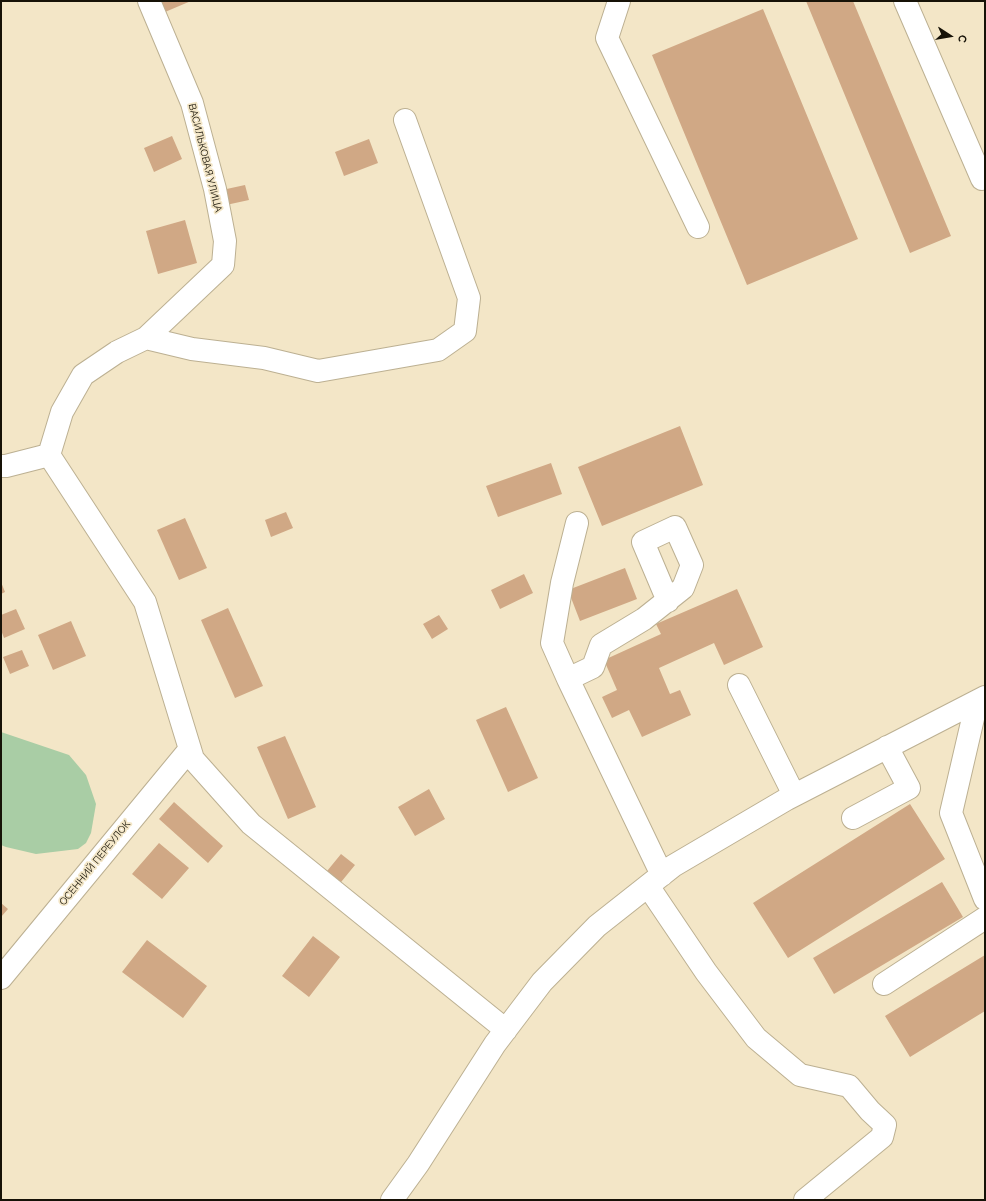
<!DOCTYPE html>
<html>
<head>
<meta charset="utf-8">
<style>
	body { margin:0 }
	#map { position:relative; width:986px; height:1201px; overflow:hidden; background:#f3e6c7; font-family:Raleway,sans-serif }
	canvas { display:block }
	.frame { position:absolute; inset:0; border:2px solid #161207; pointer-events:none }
	.north { position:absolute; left:930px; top:16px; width:40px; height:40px; -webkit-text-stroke:3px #f3e6c7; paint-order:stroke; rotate:102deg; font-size:11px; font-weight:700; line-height:16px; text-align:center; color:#161207 }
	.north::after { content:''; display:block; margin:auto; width:14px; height:18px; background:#161207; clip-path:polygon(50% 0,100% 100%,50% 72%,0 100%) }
</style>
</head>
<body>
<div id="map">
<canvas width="986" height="1201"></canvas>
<div class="frame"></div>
<div class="north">С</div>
</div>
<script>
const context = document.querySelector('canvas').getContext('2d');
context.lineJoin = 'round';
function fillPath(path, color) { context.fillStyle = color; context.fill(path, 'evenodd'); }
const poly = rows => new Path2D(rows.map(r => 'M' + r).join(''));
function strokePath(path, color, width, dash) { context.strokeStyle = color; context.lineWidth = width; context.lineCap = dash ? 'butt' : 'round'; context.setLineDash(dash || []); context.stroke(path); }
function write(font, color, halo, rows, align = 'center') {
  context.font = font + ' Raleway,sans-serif'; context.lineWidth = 3.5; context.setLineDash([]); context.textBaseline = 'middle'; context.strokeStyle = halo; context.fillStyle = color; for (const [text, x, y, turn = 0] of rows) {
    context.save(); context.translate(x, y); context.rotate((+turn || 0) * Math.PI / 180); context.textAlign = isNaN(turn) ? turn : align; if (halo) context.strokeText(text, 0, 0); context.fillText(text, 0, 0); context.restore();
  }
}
fillPath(poly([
	[1,732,69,755,86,775,96,804,91,833,86,843,78,849,36,854,6,847,1,845]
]), '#a9cda5');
fillPath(poly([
	[160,1,191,1,165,12],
	[806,1,853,1,951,236,910,253],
	[763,9,858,239,747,285,652,55],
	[172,136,182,159,154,172,144,148],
	[369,139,378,163,344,176,335,152],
	[245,185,249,200,226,205,222,190],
	[185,220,197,263,158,274,146,231],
	[680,426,703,485,602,526,578,467],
	[551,463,562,494,498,517,486,486],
	[286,512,293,528,271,537,265,520],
	[185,518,207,568,179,580,157,530],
	[625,568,637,599,580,621,568,590],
	[524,574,533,593,500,609,491,590],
	[1,582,5,592,1,594],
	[737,589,763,647,724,665,714,643,659,668,670,694,680,690,691,715,642,737,629,710,612,718,602,697,617,690,604,660,661,634,656,624],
	[228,608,263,686,235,698,201,620],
	[16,609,25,629,4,638,1,630,1,615],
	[439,615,448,629,432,639,423,624],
	[71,621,86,656,53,670,38,635],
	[22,650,29,666,10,674,3,657],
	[506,707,538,778,508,792,476,720],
	[285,736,316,807,288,819,257,747],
	[429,789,445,819,415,836,398,807],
	[174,802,223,846,208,863,159,819],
	[910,804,945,859,788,958,753,903],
	[159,843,189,868,162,899,132,874],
	[341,854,355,865,337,887,323,876],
	[942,882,963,917,834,994,813,958],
	[1,903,8,909,1,917],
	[313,936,340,957,309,997,282,976],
	[147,940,207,986,183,1018,122,972],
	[985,955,985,1011,910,1057,885,1016]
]), '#d0a885');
const minor = poly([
	[619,1,607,38,698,227],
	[905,1,982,179],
	[405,120,469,298,465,331,438,350,318,371,264,358,192,349,146,338,117,352,83,375,62,412,49,455,145,602,193,759,251,824,506,1030],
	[146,338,223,265,225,241,215,189,192,103,149,1],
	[1,466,6,466,49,455],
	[568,679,552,643,562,583,577,523],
	[739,685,794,795],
	[977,701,951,813,985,899],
	[853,818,909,788,887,747],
	[662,875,568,679,593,667,601,645,644,619,683,588,692,565,675,527,643,542,668,601],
	[648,886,706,972,756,1038,800,1075,849,1086,870,1111,885,1125,882,1137,805,1200],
	[1,978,190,749],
	[884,984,985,918],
	[392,1200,418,1164,495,1044,542,982,597,926,673,866,787,799,985,697]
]);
strokePath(minor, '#bcb092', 24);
strokePath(minor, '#fff', 22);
write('10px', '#161207', '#f3e6c7', [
	["ВАСИЛЬКОВАЯ УЛИЦА",205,158,76],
	["ОСЕННИЙ ПЕРЕУЛОК",95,863,-51]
]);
</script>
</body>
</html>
